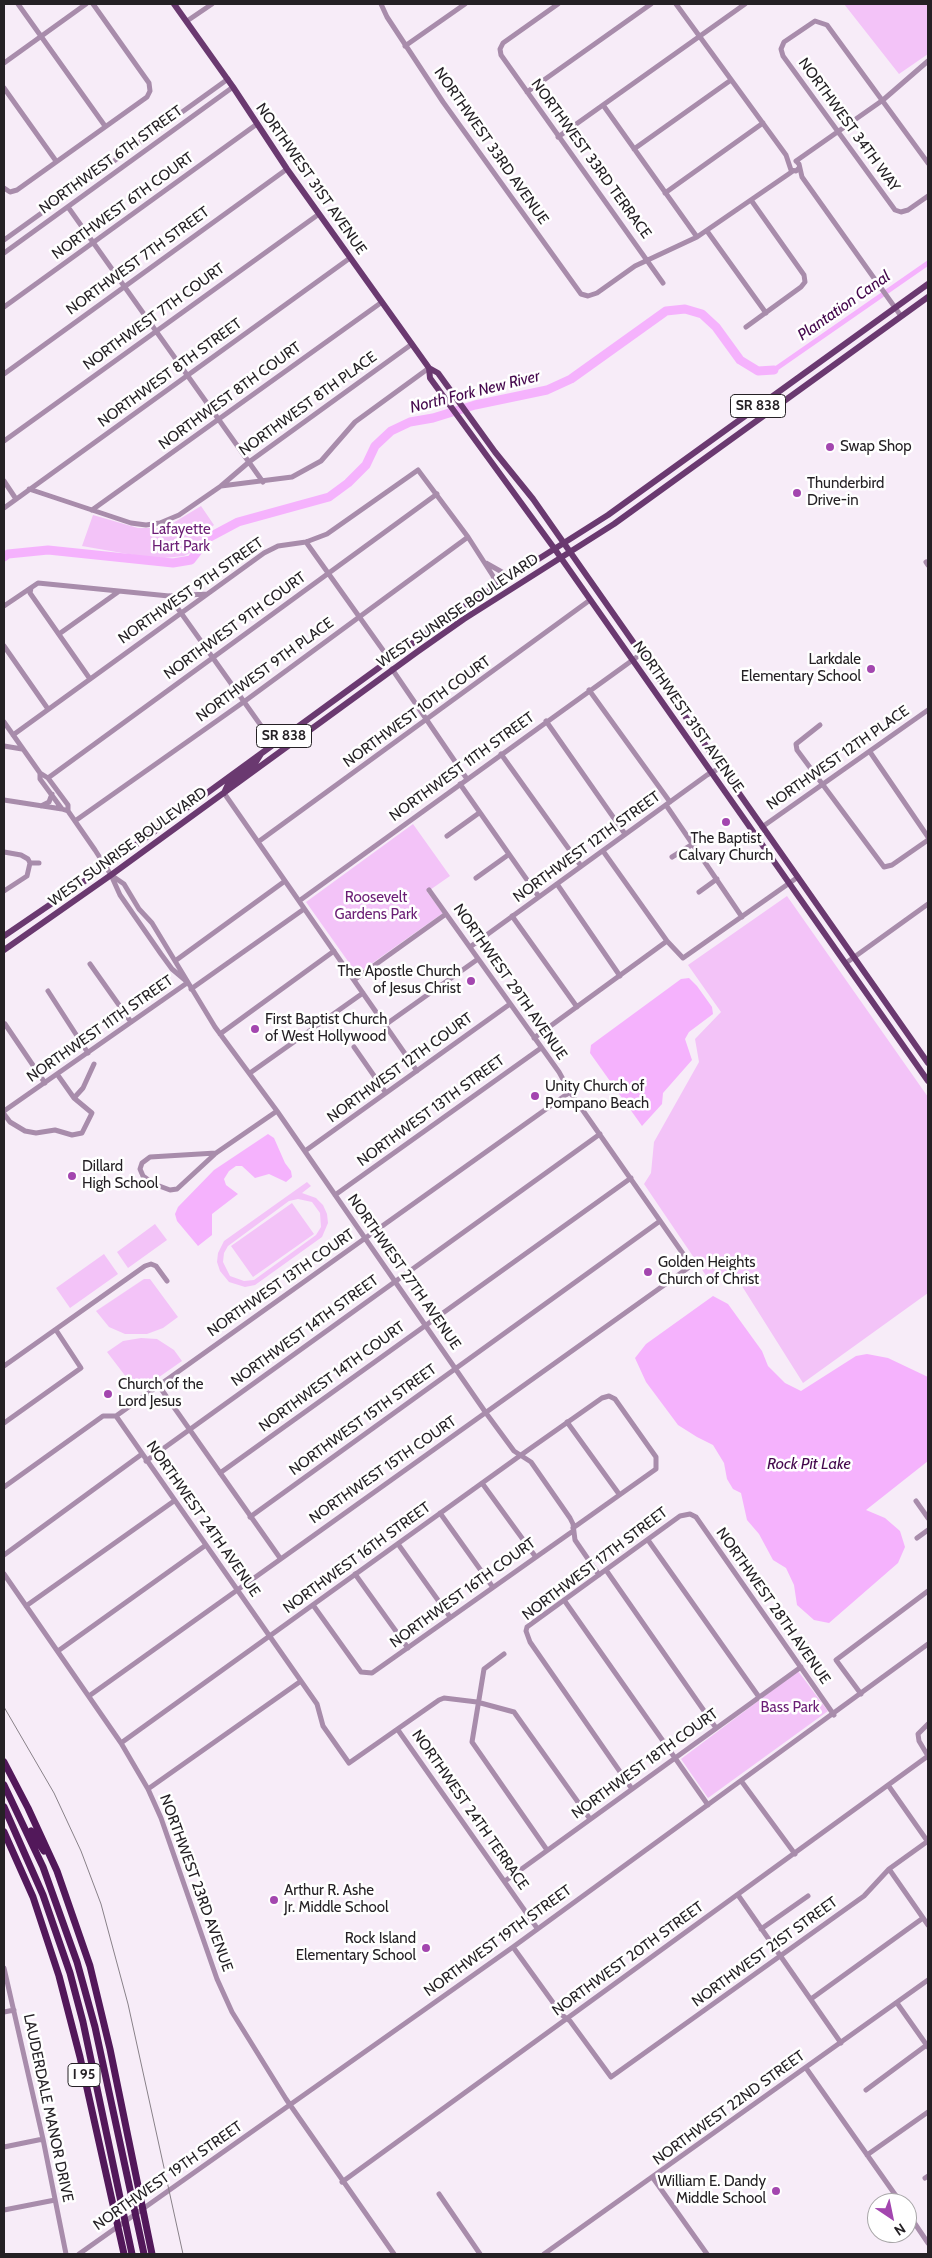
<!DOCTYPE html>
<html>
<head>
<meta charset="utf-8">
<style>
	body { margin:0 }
	#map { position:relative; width:932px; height:2258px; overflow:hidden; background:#f7ecf8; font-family:Cabin,sans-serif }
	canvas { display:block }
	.frame { position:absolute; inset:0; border:5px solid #252125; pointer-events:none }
	.north { position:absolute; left:867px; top:2193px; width:50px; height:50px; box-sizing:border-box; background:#fff; border:1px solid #a8a6a8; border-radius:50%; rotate:146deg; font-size:14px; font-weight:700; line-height:20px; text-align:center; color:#252125 }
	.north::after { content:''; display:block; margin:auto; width:18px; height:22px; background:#a346af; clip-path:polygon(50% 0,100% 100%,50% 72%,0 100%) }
</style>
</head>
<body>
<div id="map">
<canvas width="932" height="2258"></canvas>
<div class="frame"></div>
<div class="north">N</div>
</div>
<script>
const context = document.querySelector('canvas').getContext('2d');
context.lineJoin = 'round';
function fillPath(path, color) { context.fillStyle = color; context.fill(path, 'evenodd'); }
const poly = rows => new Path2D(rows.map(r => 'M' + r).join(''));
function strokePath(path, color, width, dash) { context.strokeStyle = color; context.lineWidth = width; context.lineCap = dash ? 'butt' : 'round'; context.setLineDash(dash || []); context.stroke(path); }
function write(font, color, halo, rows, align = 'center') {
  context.font = font + ' Cabin,sans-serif'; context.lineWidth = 5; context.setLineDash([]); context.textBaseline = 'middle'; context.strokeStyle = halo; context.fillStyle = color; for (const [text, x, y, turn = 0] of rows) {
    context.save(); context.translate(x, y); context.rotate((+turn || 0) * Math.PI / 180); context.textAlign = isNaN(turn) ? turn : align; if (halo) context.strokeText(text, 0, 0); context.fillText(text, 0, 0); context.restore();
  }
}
fillPath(poly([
	[844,4,928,4,928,54,899,74],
	[201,506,214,525,207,531,201,543,192,552,184,556,164,558,145,557,82,546,93,515,138,528,158,528,173,523],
	[413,824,450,876,427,892,443,913,357,974,306,902],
	[787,896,928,1097,928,1293,803,1383,735,1275,707,1277,644,1184,651,1173,654,1142,699,1062,695,1039,721,1012,688,965],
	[307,1182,311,1186,302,1193,316,1198,323,1205,327,1214,328,1223,322,1237,255,1285,245,1287,229,1282,220,1271,217,1262,218,1253,224,1241],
	[298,1199,312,1202,320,1213,321,1227,316,1235,254,1280,244,1281,230,1276,223,1262,224,1253,228,1246,289,1201],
	[292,1203,314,1234,253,1277,231,1246],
	[155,1224,167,1240,128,1268,117,1252],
	[104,1254,118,1274,70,1308,56,1288],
	[144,1279,150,1279,178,1317,163,1328,147,1334,125,1334,109,1327,96,1311],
	[141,1338,157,1339,174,1350,182,1361,142,1389,133,1386,107,1352,123,1341],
	[798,1671,828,1711,708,1798,681,1759]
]), '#f3c3f8');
fillPath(poly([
	[689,978,697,986,712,1007,713,1014,689,1032,685,1039,692,1060,663,1093,662,1104,642,1126,590,1053,591,1045,681,979],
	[268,1134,274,1138,285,1163,291,1171,292,1177,286,1182,269,1174,255,1178,242,1166,236,1166,229,1171,224,1179,226,1185,238,1194,212,1214,212,1235,198,1246,177,1221,175,1214,178,1207,214,1170],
	[713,1296,728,1304,762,1351,768,1366,785,1383,801,1391,856,1356,867,1354,888,1358,928,1377,928,1461,866,1510,885,1518,900,1531,905,1547,898,1563,829,1623,814,1620,797,1605,794,1585,786,1568,773,1560,759,1534,747,1520,741,1493,733,1489,727,1479,724,1463,713,1445,697,1437,678,1425,646,1382,635,1358,646,1344]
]), '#f5b2fd');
strokePath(poly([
	[774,370,928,263]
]), '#f5b2fd', 5);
strokePath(poly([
	[4,557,8,554,48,550,173,563,191,560,208,538,238,522,329,497,348,483,366,465,375,446,391,431,410,422,433,418,475,405,547,390,571,379,666,311,685,309,702,314,716,327,740,360,758,371,774,370]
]), '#f5b2fd', 9);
strokePath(poly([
	[18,4,105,126],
	[381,4,387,17,443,102,581,294,588,296,597,293,635,266,697,237,793,171],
	[558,4,503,43,500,49,501,55,663,283],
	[676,4,786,155,791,170,796,171,799,168],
	[187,21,212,4],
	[405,46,465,4],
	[4,63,86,4],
	[4,88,56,161],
	[527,92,651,4],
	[603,105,697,237],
	[558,137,745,4],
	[634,149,731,80],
	[796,161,799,164,802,177,901,316],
	[796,161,883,100,928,61],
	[928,163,827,25,815,21,784,42,781,49,783,56,895,210,901,212,908,210,928,196],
	[4,188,10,192,17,190,147,97,150,91,149,83,93,4],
	[665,193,763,123],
	[68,207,263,482],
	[707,231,766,313],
	[4,240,228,79],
	[4,253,233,87],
	[4,307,257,124],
	[746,327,801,287,805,282,804,275,751,200],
	[4,374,287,169],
	[4,441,319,214],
	[4,481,16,499],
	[221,486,249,462,412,344],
	[29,489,131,523,146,525,160,523,179,515,221,486,292,477,321,461,355,422,429,368],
	[4,508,350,258],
	[92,510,382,302],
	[306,542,390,660],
	[926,562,928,565],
	[486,563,509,576],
	[31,588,30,593,90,679],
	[169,596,274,744],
	[4,606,38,583,169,596,207,594],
	[59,634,118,592],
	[4,646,48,709],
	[392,669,467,779],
	[589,690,670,802],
	[546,721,625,834],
	[4,722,40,773,40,779,62,809,68,811,95,850,111,875,120,895,161,954,172,969,185,980],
	[820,725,796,744,797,750,884,867,892,865,928,840],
	[13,735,264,553,278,546,306,542,327,534,418,470,468,537,493,576,496,585],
	[4,746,22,749],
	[870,752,928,837],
	[501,754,581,866],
	[40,773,48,778,68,805,68,811],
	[48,778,437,494],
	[460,784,539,897],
	[224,793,417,1071],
	[4,800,62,809],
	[666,805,742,917],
	[41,806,49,802,52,794],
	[75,821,245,701,468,537],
	[762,827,928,710],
	[447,836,479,813],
	[258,842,590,600],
	[603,851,667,941,683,958,798,877],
	[4,852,21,855,28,859,30,863],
	[672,857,693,844],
	[30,863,39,863],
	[111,875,124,884,139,909,152,923,215,1027,277,1111,486,1413,514,1451,531,1462,570,1518,573,1524,575,1540,599,1575],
	[476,878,508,855],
	[557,884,620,976],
	[4,891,27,876,30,863],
	[699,892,717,879],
	[299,901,641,654],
	[512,916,577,1007],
	[470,947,707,775,720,768],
	[175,961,285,881],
	[846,963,928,904],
	[90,964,131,1022],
	[354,980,446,914],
	[191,989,304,909],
	[48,991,88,1053],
	[5,1024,45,1083],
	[385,1025,478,959],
	[220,1034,334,951],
	[534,1038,667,941],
	[354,1047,386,1093],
	[250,1073,363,993],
	[74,1098,83,1088,94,1064],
	[4,1111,187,983],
	[4,1114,10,1122,25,1131,36,1133,55,1130,72,1135,82,1133,92,1113,74,1098,57,1074],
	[305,1151,510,1004],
	[216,1153,150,1157,142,1163,140,1169,143,1176,154,1184,170,1190,177,1189,216,1153,277,1111],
	[335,1195,541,1048],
	[4,1366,145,1266,151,1264,156,1266,167,1281],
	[159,1386,280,1558],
	[116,1416,317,1704,323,1726,349,1763,439,1700,444,1698,477,1702,514,1712,590,1819],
	[567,1422,619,1494],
	[4,1423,81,1368,56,1330],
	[146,1461,600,1134],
	[220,1473,631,1178],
	[482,1483,535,1556],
	[4,1487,103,1416,116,1416,570,1092],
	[916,1501,928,1518],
	[440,1513,492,1586],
	[250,1517,660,1221],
	[917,1538,928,1530],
	[648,1540,759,1697],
	[398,1544,450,1617],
	[4,1555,142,1454],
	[606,1570,716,1728],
	[4,1574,121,1743,148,1789,161,1818,217,1979,232,2012,286,2099,394,2254],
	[355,1574,408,1648],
	[564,1600,708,1805],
	[313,1605,361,1672,372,1673,573,1531],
	[26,1606,174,1501],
	[58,1651,206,1545],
	[504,1654,484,1669,472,1742,547,1850],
	[861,1694,836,1660,928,1591],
	[89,1696,688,1268,686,1258,570,1092,559,1072,429,890],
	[398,1730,537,1928],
	[121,1743,521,1455,602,1398,609,1396,615,1399,656,1457,656,1469,573,1528],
	[742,1782,795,1854],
	[888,1785,928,1842],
	[148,1789,301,1681],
	[632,1789,530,1642,526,1631,527,1627,680,1516,690,1514,696,1517,834,1715],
	[889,1869,928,1925],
	[505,1881,801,1667],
	[738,1895,841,2043],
	[761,1929,808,1896],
	[513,1947,562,2015,570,2021,611,2077,864,1896,889,1869,928,1841],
	[4,1968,43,2139,66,2254],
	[811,1999,923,1918],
	[897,2003,928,2047],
	[4,2012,14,2010],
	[806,2068,901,2203],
	[866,2090,928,2044],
	[4,2147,43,2139],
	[867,2155,928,2112],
	[653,2178,707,2254],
	[925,2178,928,2176],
	[342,2182,928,1756,919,1741,918,1734,928,1724],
	[439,2194,480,2254],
	[4,2210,55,2200],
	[907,2212,928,2243],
	[79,2254,513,1947,928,1644],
	[544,2254,928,1980]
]), '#a88cab', 5);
strokePath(poly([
	[174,4,233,87,287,169,429,368,430,378,554,548,928,1081],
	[429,368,438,373,495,452,533,499,928,1063],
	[224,793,229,782,256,762,261,754],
	[4,936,111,863,458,610,608,515,928,284],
	[4,950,111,875,417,652,464,619,614,524,928,297]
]), '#6a3970', 6);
strokePath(poly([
	[4,1762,28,1808,57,1871,90,1966,110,2049,152,2254],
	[4,1785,43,1867,77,1962,95,2027,144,2254],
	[4,1807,43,1895,70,1973,83,2022,132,2254],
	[31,1831,44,1851],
	[4,1832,33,1897,59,1976,80,2057,124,2254]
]), '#52185a', 7);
strokePath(poly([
	[4,1707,54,1793,81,1851,101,1904,128,2004,183,2254]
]), '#888088', 1);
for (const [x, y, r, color] of [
	[830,447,5,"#a346af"],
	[797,493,5,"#a346af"],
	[871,669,5,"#a346af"],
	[726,822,5,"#a346af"],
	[471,981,5,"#a346af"],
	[255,1029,5,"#a346af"],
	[535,1096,5,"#a346af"],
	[72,1176,5,"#a346af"],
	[648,1272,5,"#a346af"],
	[108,1394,5,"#a346af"],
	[274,1900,5,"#a346af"],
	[426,1948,5,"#a346af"],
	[776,2191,5,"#a346af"]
]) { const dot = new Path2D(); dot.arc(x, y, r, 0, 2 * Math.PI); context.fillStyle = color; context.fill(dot); strokePath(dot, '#fff', 2); }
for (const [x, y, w] of [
	[758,406,55],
	[284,736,55],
	[84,2075,32]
]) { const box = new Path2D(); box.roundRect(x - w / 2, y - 11.5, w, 23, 4); context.fillStyle = '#fff'; context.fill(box); strokePath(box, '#252125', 1); }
write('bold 14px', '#252125', null, [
	["SR 838",758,406],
	["SR 838",284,736],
	["I 95",84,2075]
]);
write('15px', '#252125', '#fff', [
	["NORTHWEST 34TH WAY",849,125,54],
	["NORTHWEST 33RD AVENUE",491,146,55],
	["NORTHWEST 33RD TERRACE",591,159,54],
	["NORTHWEST 6TH STREET",111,160,-36],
	["NORTHWEST 31ST AVENUE",311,179,55],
	["NORTHWEST 6TH COURT",123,206,-36],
	["NORTHWEST 7TH STREET",138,261,-36],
	["NORTHWEST 7TH COURT",154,317,-36],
	["NORTHWEST 8TH STREET",170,373,-36],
	["NORTHWEST 8TH COURT",230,396,-36],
	["NORTHWEST 8TH PLACE",308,404,-36],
	["NORTHWEST 9TH STREET",191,591,-35],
	["WEST SUNRISE BOULEVARD",458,611,-34],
	["NORTHWEST 9TH COURT",235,626,-36],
	["NORTHWEST 9TH PLACE",265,670,-36],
	["NORTHWEST 10TH COURT",417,712,-36],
	["NORTHWEST 31ST AVENUE",688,717,55],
	["NORTHWEST 12TH PLACE",838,758,-35],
	["NORTHWEST 11TH STREET",462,767,-36],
	["WEST SUNRISE BOULEVARD",128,847,-36],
	["NORTHWEST 12TH STREET",587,847,-36],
	["NORTHWEST 29TH AVENUE",510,982,55],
	["NORTHWEST 11TH STREET",100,1029,-35],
	["NORTHWEST 12TH COURT",400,1068,-36],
	["NORTHWEST 13TH STREET",431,1111,-36],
	["NORTHWEST 27TH AVENUE",404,1272,55],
	["NORTHWEST 13TH COURT",281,1283,-35],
	["NORTHWEST 14TH STREET",305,1331,-36],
	["NORTHWEST 14TH COURT",332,1377,-36],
	["NORTHWEST 15TH STREET",363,1420,-36],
	["NORTHWEST 15TH COURT",383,1470,-35],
	["NORTHWEST 24TH AVENUE",203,1519,55],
	["NORTHWEST 16TH STREET",357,1558,-36],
	["NORTHWEST 17TH STREET",595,1564,-37],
	["NORTHWEST 16TH COURT",463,1593,-36],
	["NORTHWEST 28TH AVENUE",773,1606,55],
	["NORTHWEST 18TH COURT",645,1764,-36],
	["NORTHWEST 24TH TERRACE",470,1810,55],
	["NORTHWEST 23RD AVENUE",196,1883,70],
	["NORTHWEST 19TH STREET",498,1941,-36],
	["NORTHWEST 21ST STREET",765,1952,-36],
	["NORTHWEST 20TH STREET",628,1959,-36],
	["LAUDERDALE MANOR DRIVE",48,2108,78],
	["NORTHWEST 22ND STREET",729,2108,-36],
	["NORTHWEST 19TH STREET",168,2176,-35]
]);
write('15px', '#252125', '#fff', [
	["Swap Shop",840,447],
	["Thunderbird",807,484],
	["Drive-in",807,501],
	["Larkdale",861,660,"right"],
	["Elementary School",861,677,"right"],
	["The Baptist",726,839,"center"],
	["Calvary Church",726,856,"center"],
	["The Apostle Church",461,972,"right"],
	["of Jesus Christ",461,989,"right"],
	["First Baptist Church",265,1020],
	["of West Hollywood",265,1037],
	["Unity Church of",545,1087],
	["Pompano Beach",545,1104],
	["Dillard",82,1167],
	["High School",82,1184],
	["Golden Heights",658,1263],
	["Church of Christ",658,1280],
	["Church of the",118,1385],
	["Lord Jesus",118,1402],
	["Arthur R. Ashe",284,1891],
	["Jr. Middle School",284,1908],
	["Rock Island",416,1939,"right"],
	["Elementary School",416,1956,"right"],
	["William E. Dandy",766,2182,"right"],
	["Middle School",766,2199,"right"]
], 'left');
write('15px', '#6b1e75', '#fff', [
	["Lafayette",181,530],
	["Hart Park",181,547],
	["Roosevelt",376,898],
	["Gardens Park",376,915],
	["Bass Park",790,1708]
]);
write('italic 16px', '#45084d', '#fff', [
	["Plantation Canal",844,306,-35],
	["North Fork New River",475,392,-14],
	["Rock Pit Lake",809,1464]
]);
</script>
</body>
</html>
